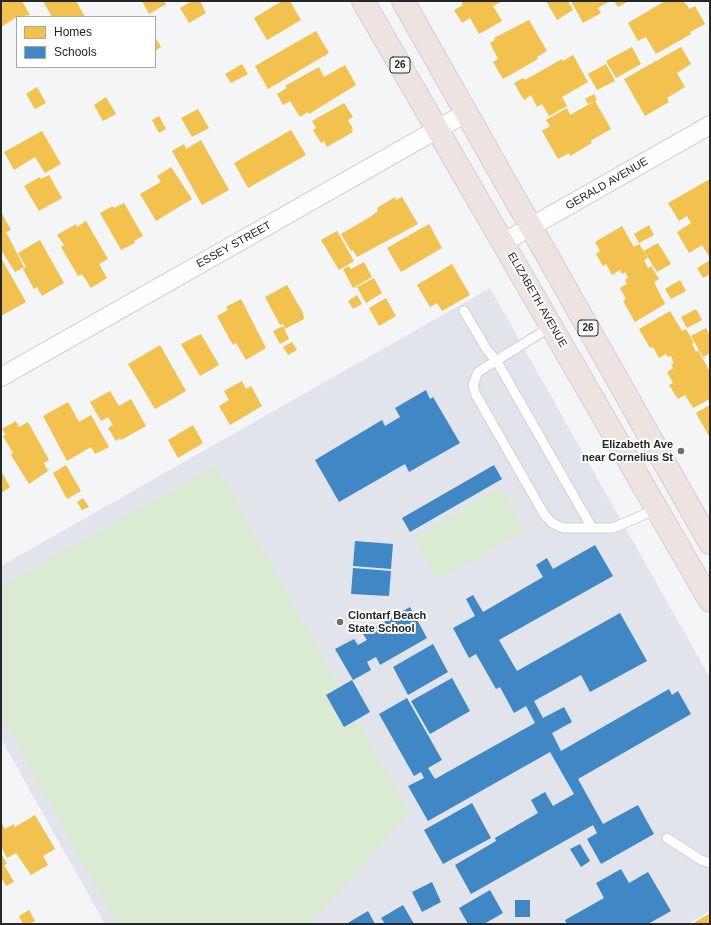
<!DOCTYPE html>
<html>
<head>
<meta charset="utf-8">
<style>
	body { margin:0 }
	#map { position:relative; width:711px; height:925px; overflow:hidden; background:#f4f5f7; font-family:Helvetica,sans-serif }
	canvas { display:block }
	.frame { position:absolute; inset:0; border:2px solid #262728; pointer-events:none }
	.legend { position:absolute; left:16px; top:16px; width:140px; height:52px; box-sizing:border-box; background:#fff; border:1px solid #a8a9a9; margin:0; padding:5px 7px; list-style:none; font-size:12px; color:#262728 }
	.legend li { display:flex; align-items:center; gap:8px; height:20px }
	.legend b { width:20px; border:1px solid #a8a9a9 }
</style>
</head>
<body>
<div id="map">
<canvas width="711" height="925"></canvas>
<div class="frame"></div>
<ul class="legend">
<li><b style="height:11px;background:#f2c14e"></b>Homes</li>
<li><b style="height:11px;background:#3f88c5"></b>Schools</li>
</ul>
</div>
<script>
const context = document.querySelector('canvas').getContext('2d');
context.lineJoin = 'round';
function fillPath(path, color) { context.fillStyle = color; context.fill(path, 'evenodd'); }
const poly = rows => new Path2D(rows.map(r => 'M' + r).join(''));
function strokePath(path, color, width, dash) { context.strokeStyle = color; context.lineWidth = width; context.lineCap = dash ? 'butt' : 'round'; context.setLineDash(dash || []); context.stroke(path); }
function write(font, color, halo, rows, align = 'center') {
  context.font = font + ' Helvetica,sans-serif'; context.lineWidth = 4; context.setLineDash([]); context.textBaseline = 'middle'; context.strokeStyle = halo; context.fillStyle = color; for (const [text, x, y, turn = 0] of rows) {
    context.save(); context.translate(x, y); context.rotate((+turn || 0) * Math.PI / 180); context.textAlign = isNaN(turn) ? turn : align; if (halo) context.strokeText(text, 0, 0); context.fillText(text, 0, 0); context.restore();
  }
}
fillPath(poly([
	[490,288,710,678,710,911,688,924,105,924,1,739,1,566]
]), '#e1e5eb');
fillPath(poly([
	[216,466,409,813,310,924,117,924,1,715,1,586],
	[500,488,524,531,438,580,414,537]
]), '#daebd2');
fillPath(poly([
	[1,1,22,1,30,15,17,17,1,27],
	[43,1,76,1,85,17,52,17],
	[142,1,164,1,166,4,149,14],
	[192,1,200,1,206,13,189,23,180,8],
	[282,1,290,1,301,20,267,40,254,18],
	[461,1,503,1,493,6,502,21,479,34,470,18,462,23,454,10,463,5],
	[546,1,568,1,573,10,557,20],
	[571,1,608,1,608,2,598,8,601,13,583,23],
	[614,1,629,1,618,7],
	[665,1,683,1,690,9,695,6,705,24,690,32,691,34,656,54,646,37,638,41,628,23],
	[529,20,547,51,537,57,538,59,503,79,493,62,498,59,490,43,495,40,494,38],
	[316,31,329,53,268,89,255,66],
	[155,37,161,47,155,51],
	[632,47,641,64,616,78,606,61],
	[681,47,691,64,677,73,685,87,667,98,669,102,645,116,624,79],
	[573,55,588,82,562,97,567,106,549,116,542,104,537,107,531,95,524,100,514,83,523,78,525,80,562,59,563,61],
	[242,64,248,74,231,83,225,74],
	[606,64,615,81,597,90,588,74],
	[345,65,356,85,309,114,308,112,300,117,290,101,283,105,277,94,287,88,285,86,319,67,324,77],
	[37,87,46,103,35,109,26,94],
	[594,94,597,100,588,104,585,99],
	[106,97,116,114,103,121,94,105],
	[595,101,611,129,590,141,592,143,570,156,569,153,558,159,542,131,550,126,546,120,567,108,570,115],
	[344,103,353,117,348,120,353,129,351,130,353,132,327,147,324,141,321,143,313,130,316,128,312,121],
	[198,109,209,128,192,137,181,118],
	[159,116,166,129,159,133,152,120],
	[291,130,306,155,248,188,234,163],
	[42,131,61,164,45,173,35,157,14,170,4,152],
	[201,140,229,190,202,205,172,151,184,144,186,149],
	[171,167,192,199,156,221,140,194,161,182,157,176],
	[49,175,62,198,39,211,24,186,40,177,41,179],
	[710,179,710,258,702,245,689,253,677,232,691,223,687,216,679,221,668,203],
	[395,197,396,200,402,197,418,224,357,257,353,250,351,251,341,234,370,217,378,211,377,208],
	[124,203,143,236,134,241,135,243,121,250,100,213,113,206,114,208],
	[1,212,11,230,6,232,24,267,15,272,1,250],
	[86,221,108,259,99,264,107,278,91,288,82,274,78,276,61,247,64,245,57,235,76,224,77,227],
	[429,224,442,248,401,272,387,248],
	[649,225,654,235,639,243,634,234],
	[622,226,634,247,639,244,648,258,644,260,648,268,651,266,659,279,654,282,665,304,635,322,623,301,626,299,620,288,627,284,625,280,628,278,625,272,622,274,620,270,612,275,606,264,603,266,596,254,600,251,595,242],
	[337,231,354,261,339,270,321,240],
	[40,240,64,283,42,296,37,287,34,289,23,269,26,267,18,253],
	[658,243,671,264,657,272,644,251],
	[1,258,26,302,1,316],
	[710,260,710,274,703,278,697,268],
	[364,262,372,277,353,288,343,269,349,266,351,269],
	[452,264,470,295,442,311,437,303,430,307,417,285],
	[374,278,382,293,366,303,357,287],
	[680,280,686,291,671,299,665,289],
	[287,285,303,313,304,319,285,329,283,324,280,325,265,297],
	[357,295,362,304,353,309,348,301],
	[386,298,396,316,379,326,369,308],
	[241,299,266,348,246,360,236,343,233,345,217,316,228,310,226,307],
	[696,309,702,320,687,328,681,317],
	[670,311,682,331,686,329,694,343,692,344,696,352,698,350,710,372,710,399,693,408,685,395,678,399,669,385,673,383,667,372,673,368,671,364,674,363,671,356,668,357,666,354,659,358,653,347,650,348,639,329],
	[283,326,289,339,280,344,273,331],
	[706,328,710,335,710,353,703,357,691,336],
	[201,334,219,365,200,376,181,344],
	[292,342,297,350,288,355,283,347],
	[160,345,186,391,155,409,128,364],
	[242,381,246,389,251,386,262,406,230,425,219,406,229,400,224,391],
	[110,391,119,406,131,399,146,426,121,440,120,438,116,441,108,428,113,425,108,417,101,421,90,402],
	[68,402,79,422,91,415,109,447,95,454,91,447,67,461,43,416],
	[710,405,710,438,696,413],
	[16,421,19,427,28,422,49,460,44,463,48,471,29,484,11,455,13,453,3,436,6,435,2,429],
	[193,425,203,443,178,458,168,440],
	[66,465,81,491,67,499,53,473],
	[1,471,10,487,1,493],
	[83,498,89,507,82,510,77,502],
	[35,815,55,849,43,856,48,865,31,875,16,853,7,858,1,846,1,822,5,829,14,824,15,827],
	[1,853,7,864,4,865,14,882,6,886,3,880,1,881],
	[29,910,35,921,29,924,23,924,19,916],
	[710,913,710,924,696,924,695,922]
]), '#f2c14e');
fillPath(poly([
	[426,390,430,399,433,397,460,443,409,472,405,464,339,502,315,460,382,420,385,426,400,417,395,408],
	[494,465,502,479,410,532,402,518],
	[355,541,393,544,391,569,353,566],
	[595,545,613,576,499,640,517,671,620,613,647,661,590,692,581,675,534,701,543,718,564,707,572,722,552,733,561,751,669,689,672,695,678,691,691,714,578,779,603,824,638,805,654,834,601,864,587,839,597,833,593,825,471,894,455,865,496,841,495,838,538,813,531,800,545,792,553,806,574,794,550,752,428,821,408,786,424,778,421,772,414,776,379,714,407,698,442,760,428,768,435,779,535,723,526,706,514,713,500,687,496,689,476,654,469,658,453,628,475,616,466,599,473,595,483,612,543,577,536,565,547,558,553,569],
	[353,568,391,571,389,596,351,594],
	[410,607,427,638,380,665,376,657,367,662,371,670,353,680,335,649,354,639,358,645,367,640,363,634],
	[433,644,448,672,408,695,393,667],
	[452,678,470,711,430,734,411,701],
	[352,680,370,712,344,727,326,695],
	[472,803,491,838,443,864,424,830],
	[580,844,590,861,581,867,570,849],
	[621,869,629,883,648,872,671,911,648,924,567,924,565,920,604,898,596,883],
	[432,882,441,902,422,912,412,892],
	[490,890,503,913,484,924,468,924,459,908],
	[515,900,530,900,530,917,515,917],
	[403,905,414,924,385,924,381,918],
	[368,911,375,924,346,924]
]), '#3f88c5');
const lane = poly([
	[464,311,487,350,496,360,592,528],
	[552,326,478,372,473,385,476,395,544,514,552,523,563,528,613,528,657,509],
	[667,838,701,860,710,863]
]);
const street = poly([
	[504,242,710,125],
	[1,377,466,113]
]);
const highway = poly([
	[363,1,710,601],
	[403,1,710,543]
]);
strokePath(lane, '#d2d2d4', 11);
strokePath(street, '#d2d2d4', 20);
strokePath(highway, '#d0d0d1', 24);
strokePath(lane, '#fdfefe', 9);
strokePath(street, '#fdfefe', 18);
strokePath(highway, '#ede3e1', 22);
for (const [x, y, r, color] of [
	[681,451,4,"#6e6f70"],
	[340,622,4,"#6e6f70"]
]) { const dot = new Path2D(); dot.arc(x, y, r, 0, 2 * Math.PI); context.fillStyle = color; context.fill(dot); strokePath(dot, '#fff', 1.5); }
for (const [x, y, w] of [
	[400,65,20],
	[588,328,20]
]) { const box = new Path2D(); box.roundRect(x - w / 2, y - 8, w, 16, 3); context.fillStyle = '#fff'; context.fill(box); strokePath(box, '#262728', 1); }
write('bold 10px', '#262728', null, [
	["26",400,65],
	["26",588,328]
]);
write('11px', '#262728', '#fff', [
	["GERALD AVENUE",607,184,-30],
	["ESSEY STREET",234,245,-29],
	["ELIZABETH AVENUE",537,300,60]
]);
write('bold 11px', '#262728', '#fff', [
	["Elizabeth Ave",673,445],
	["near Cornelius St",673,458],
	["Clontarf Beach",348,616,"left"],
	["State School",348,629,"left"]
], 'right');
</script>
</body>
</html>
